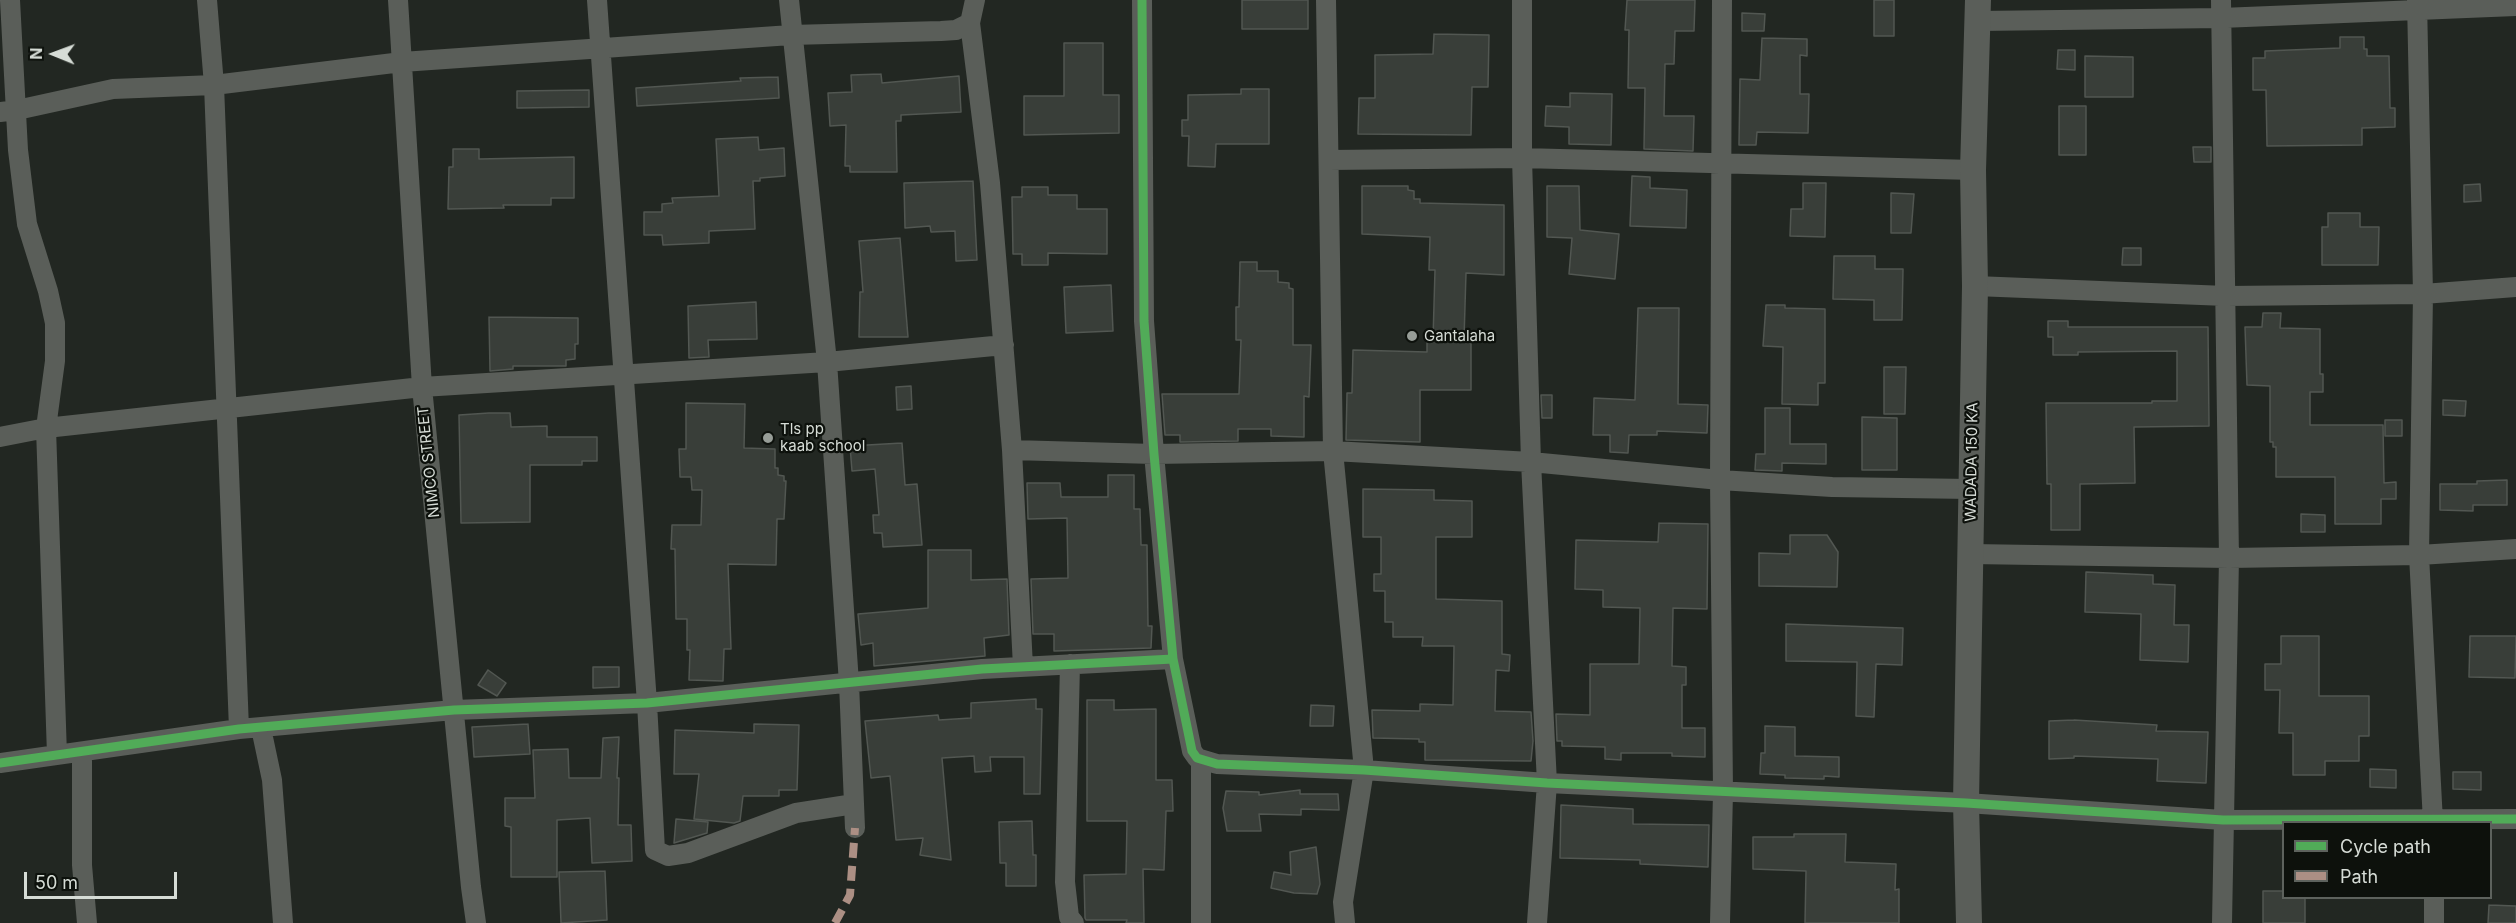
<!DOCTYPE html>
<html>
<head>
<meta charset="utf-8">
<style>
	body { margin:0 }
	#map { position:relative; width:2516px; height:923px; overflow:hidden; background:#222722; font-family:Inter,sans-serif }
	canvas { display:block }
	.legend { position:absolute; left:2282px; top:821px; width:210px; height:78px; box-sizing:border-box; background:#0d110c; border:2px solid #5d625d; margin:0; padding:8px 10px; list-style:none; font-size:18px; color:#d6dcd6 }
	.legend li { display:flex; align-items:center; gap:12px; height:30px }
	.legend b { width:30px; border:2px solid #5d625d }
	.north { position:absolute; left:24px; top:24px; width:60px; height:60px; -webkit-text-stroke:4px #0d110c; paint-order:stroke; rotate:271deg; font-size:16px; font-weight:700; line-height:24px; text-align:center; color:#d6dcd6 }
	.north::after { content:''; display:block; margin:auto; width:21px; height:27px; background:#d6dcd6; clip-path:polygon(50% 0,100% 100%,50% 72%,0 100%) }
	.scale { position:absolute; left:24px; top:872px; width:153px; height:27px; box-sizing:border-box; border:3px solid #d6dcd6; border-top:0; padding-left:8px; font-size:18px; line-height:21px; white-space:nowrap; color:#d6dcd6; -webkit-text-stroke:4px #0d110c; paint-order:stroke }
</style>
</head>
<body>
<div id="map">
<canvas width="2516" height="923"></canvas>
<ul class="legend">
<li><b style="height:8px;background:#51ab58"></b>Cycle path</li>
<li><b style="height:8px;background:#ac8f84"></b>Path</li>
</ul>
<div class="north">N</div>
<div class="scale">50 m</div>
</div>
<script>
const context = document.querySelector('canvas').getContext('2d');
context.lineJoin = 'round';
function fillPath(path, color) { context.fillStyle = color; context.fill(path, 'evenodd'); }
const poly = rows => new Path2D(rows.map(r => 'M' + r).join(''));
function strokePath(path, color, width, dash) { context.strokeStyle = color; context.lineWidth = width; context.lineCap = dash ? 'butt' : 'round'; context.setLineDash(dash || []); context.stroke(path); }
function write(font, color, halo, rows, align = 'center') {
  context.font = font + ' Inter,sans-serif'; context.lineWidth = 4.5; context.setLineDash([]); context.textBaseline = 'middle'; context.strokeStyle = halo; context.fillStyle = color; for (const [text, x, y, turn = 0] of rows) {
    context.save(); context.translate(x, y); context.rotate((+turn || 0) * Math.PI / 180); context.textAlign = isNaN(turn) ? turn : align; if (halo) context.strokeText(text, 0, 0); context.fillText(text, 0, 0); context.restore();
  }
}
const building = poly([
	[1242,0,1308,0,1308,29,1242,29,1242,0],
	[1627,0,1695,0,1694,31,1675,31,1674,64,1665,64,1664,116,1694,116,1693,151,1644,149,1645,88,1628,88,1629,30,1625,30,1627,0],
	[1874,0,1894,0,1894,36,1874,36,1874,0],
	[1742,13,1765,14,1764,31,1742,31,1742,13],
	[1434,34,1489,35,1488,87,1472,87,1471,135,1358,134,1359,98,1375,98,1375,55,1433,54,1434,34],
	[2340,37,2364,37,2364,49,2367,49,2367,56,2389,56,2390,108,2395,108,2395,127,2362,128,2362,145,2267,146,2266,90,2253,90,2253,58,2265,58,2265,51,2340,48,2340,37],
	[1762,38,1807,39,1807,56,1800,55,1800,94,1809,94,1808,133,1757,132,1756,145,1739,145,1740,79,1760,80,1762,38],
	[1064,43,1103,43,1103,95,1119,95,1119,133,1024,135,1024,96,1064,96,1064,43],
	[2058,50,2075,50,2075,70,2057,69,2058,50],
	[2085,56,2133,57,2133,97,2085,97,2085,56],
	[881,74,882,83,959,76,961,112,901,115,901,121,896,121,897,172,850,172,850,166,845,166,846,125,830,126,828,93,852,92,851,75,881,74],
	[778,77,779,98,637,106,636,88,741,81,740,78,778,77],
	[1241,89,1269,89,1269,144,1216,144,1215,167,1188,166,1189,136,1182,136,1182,120,1188,120,1188,95,1241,94,1241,89],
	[589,90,589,107,517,108,517,91,589,90],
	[1570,93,1612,94,1611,145,1569,144,1569,127,1545,126,1546,106,1570,107,1570,93],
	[2059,106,2086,106,2086,155,2059,155,2059,106],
	[758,137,759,150,784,148,785,176,760,178,760,181,753,181,755,229,709,231,709,243,663,245,662,235,644,235,644,212,662,212,662,204,673,203,672,198,719,196,716,139,758,137],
	[2193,147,2211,147,2211,162,2194,162,2193,147],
	[453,149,479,149,479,159,574,157,574,198,551,198,551,205,503,205,504,208,448,209,449,167,453,167,453,149],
	[1632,176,1650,177,1650,188,1687,190,1686,228,1630,226,1632,176],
	[973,181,977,260,956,261,955,231,931,232,930,226,905,228,904,183,973,181],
	[1803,183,1826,183,1825,237,1790,236,1791,209,1803,209,1803,183],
	[2480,184,2481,201,2464,202,2464,185,2480,184],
	[1362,186,1408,186,1408,190,1414,191,1414,199,1420,199,1420,203,1504,205,1504,275,1466,273,1464,339,1471,339,1471,390,1420,390,1420,442,1346,440,1347,393,1352,393,1353,350,1427,352,1427,339,1433,339,1435,270,1429,270,1430,237,1362,234,1362,186],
	[1547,186,1579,186,1580,230,1619,234,1615,279,1569,274,1572,238,1547,237,1547,186],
	[1022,187,1048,187,1048,195,1077,195,1077,209,1107,209,1107,254,1048,253,1048,265,1022,265,1022,254,1013,254,1012,197,1022,197,1022,187],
	[1891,193,1914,194,1911,233,1891,233,1891,193],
	[2328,213,2360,213,2360,227,2379,227,2378,265,2322,265,2322,227,2328,227,2328,213],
	[900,238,908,337,859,337,860,292,863,292,859,241,900,238],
	[2123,248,2141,248,2141,265,2122,265,2123,248],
	[1834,256,1875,256,1875,269,1903,269,1902,320,1874,320,1874,300,1833,299,1834,256],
	[1240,262,1257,262,1257,271,1278,271,1278,282,1289,283,1289,288,1293,289,1293,345,1311,345,1309,397,1304,396,1304,437,1271,436,1271,429,1238,429,1238,441,1180,442,1180,435,1165,435,1162,394,1239,394,1241,340,1236,340,1236,307,1239,307,1240,262],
	[1111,285,1113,331,1066,333,1064,287,1111,285],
	[756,302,757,339,708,340,709,357,689,358,688,306,756,302],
	[1766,305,1785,305,1785,308,1825,309,1825,383,1818,383,1818,405,1782,404,1783,347,1763,346,1766,305],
	[1638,308,1679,308,1678,404,1708,405,1707,433,1657,431,1657,435,1629,435,1628,453,1610,452,1610,435,1593,435,1594,398,1635,400,1638,308],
	[2263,313,2281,313,2280,328,2320,329,2320,374,2323,374,2323,392,2310,392,2310,425,2383,425,2384,483,2396,482,2396,499,2381,499,2381,524,2335,524,2335,477,2276,477,2276,447,2273,447,2273,442,2270,442,2270,386,2247,385,2245,327,2262,327,2263,313],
	[489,317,578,318,578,344,575,344,575,359,566,360,566,366,513,366,513,369,490,371,489,317],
	[2048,321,2068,321,2068,327,2208,327,2209,426,2134,427,2135,483,2080,484,2080,530,2051,530,2051,484,2047,484,2046,403,2152,403,2152,401,2177,401,2177,351,2078,352,2078,355,2053,355,2053,337,2048,337,2048,321],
	[1884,367,1906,367,1905,414,1884,414,1884,367],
	[911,386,912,409,897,410,896,387,911,386],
	[1541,395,1552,395,1552,418,1542,418,1541,395],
	[2443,400,2466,401,2465,416,2443,415,2443,400],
	[686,403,745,404,744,448,775,449,775,468,778,468,778,475,784,476,784,481,786,481,784,519,777,519,776,565,728,564,731,649,724,649,723,681,689,680,690,650,687,650,687,619,676,619,675,549,671,549,672,525,701,525,702,490,692,490,691,477,680,477,679,449,686,449,686,403],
	[1765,408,1790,408,1790,444,1826,444,1826,464,1782,463,1782,471,1755,470,1756,454,1765,454,1765,408],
	[489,413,510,413,511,427,547,426,547,437,597,437,597,461,582,461,582,465,530,465,530,522,461,523,459,415,489,413],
	[1862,417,1897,418,1897,470,1862,470,1862,417],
	[2385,420,2402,420,2402,436,2385,436,2385,420],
	[902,443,905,485,917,484,922,545,883,547,882,533,874,533,873,515,879,515,875,469,852,471,850,446,902,443],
	[1108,475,1134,475,1134,509,1140,509,1141,545,1147,545,1148,626,1152,626,1151,648,1054,651,1054,634,1033,634,1031,579,1068,578,1067,518,1028,519,1027,483,1060,483,1061,497,1108,497,1108,475],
	[2507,480,2507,505,2473,505,2473,511,2440,510,2440,484,2477,484,2477,481,2507,480],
	[1363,489,1434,490,1434,500,1472,501,1472,537,1436,537,1436,599,1502,601,1502,654,1510,655,1509,671,1496,670,1495,711,1531,712,1533,741,1531,761,1425,760,1425,742,1419,742,1419,739,1373,738,1372,710,1420,711,1420,704,1453,705,1454,646,1422,646,1423,637,1393,637,1393,622,1385,622,1385,591,1374,591,1374,574,1381,574,1381,537,1363,537,1363,489],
	[2301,514,2325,515,2325,532,2301,532,2301,514],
	[1659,523,1708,524,1707,609,1673,608,1672,666,1686,667,1686,685,1682,685,1682,728,1705,728,1705,757,1672,756,1672,753,1621,753,1621,760,1605,759,1605,747,1562,746,1562,741,1557,741,1556,714,1590,715,1590,664,1639,664,1640,608,1603,607,1603,590,1575,589,1576,540,1658,542,1659,523],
	[1790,535,1827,535,1838,552,1837,587,1759,586,1759,553,1790,554,1790,535],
	[928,550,971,550,971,580,1007,579,1009,635,984,638,985,656,874,666,873,643,861,645,858,614,928,608,928,550],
	[2086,572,2153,575,2153,584,2175,585,2174,625,2189,625,2188,662,2140,660,2141,614,2085,612,2086,572],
	[1786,624,1903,628,1902,665,1876,664,1874,717,1856,716,1857,662,1786,661,1786,624],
	[2281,636,2319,636,2319,696,2369,696,2369,736,2359,736,2359,761,2325,761,2325,775,2293,775,2293,733,2279,733,2280,690,2265,690,2265,664,2281,664,2281,636],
	[2470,636,2516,636,2515,678,2469,677,2470,636],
	[593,667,619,667,619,687,593,688,593,667],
	[488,670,506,683,497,696,478,685,488,670],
	[1036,699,1036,709,1042,709,1040,794,1024,794,1024,757,990,757,991,771,975,772,974,756,942,758,951,860,920,855,923,838,896,840,890,776,871,778,865,721,938,715,939,720,971,718,971,703,1036,699],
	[1087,700,1114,700,1114,710,1156,709,1156,780,1172,780,1173,811,1166,811,1164,870,1143,869,1144,923,1126,923,1127,920,1086,920,1085,918,1084,875,1126,874,1127,821,1087,821,1087,700],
	[1311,705,1334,706,1333,726,1310,726,1311,705],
	[2074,720,2157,725,2156,731,2208,732,2206,783,2157,781,2158,759,2074,756,2074,758,2049,759,2049,721,2074,720],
	[528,724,530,754,474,757,472,727,528,724],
	[754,724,799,725,797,790,779,790,779,796,743,796,740,821,734,823,694,819,699,774,674,774,675,730,754,733,754,724],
	[1765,726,1795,727,1795,756,1839,757,1839,777,1824,776,1824,779,1785,778,1785,775,1760,774,1761,753,1765,753,1765,726],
	[619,737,617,778,619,778,618,825,631,825,632,861,592,863,590,818,557,820,557,877,511,877,511,827,505,826,505,798,535,798,533,750,568,749,569,778,601,778,603,738,619,737],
	[2370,769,2396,770,2396,788,2370,787,2370,769],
	[2453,772,2481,772,2481,790,2453,789,2453,772],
	[1300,790,1300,794,1338,794,1339,810,1301,809,1301,815,1259,814,1261,831,1227,831,1223,808,1226,791,1259,792,1259,795,1300,790],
	[1561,805,1633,809,1633,824,1709,825,1708,867,1640,864,1640,860,1560,858,1561,805],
	[676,819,708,822,707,833,674,843,676,819],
	[1032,821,1033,855,1036,855,1036,886,1006,886,1006,863,1000,863,999,822,1032,821],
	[1794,834,1846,834,1845,862,1896,864,1895,890,1899,889,1899,923,1805,923,1806,871,1753,869,1753,837,1794,837,1794,834],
	[1316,847,1320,884,1317,894,1294,893,1271,888,1274,872,1291,875,1290,852,1316,847],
	[605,871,607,920,561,923,559,872,605,871],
	[2263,891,2283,891,2283,897,2305,897,2305,923,2263,923,2263,891],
	[2489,905,2516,906,2516,923,2488,923,2489,905]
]);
fillPath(building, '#393e39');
strokePath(building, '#525752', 1.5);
strokePath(poly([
	[10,0,18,150,27,224,48,291,55,323,55,361,46,428,57,755],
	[207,0,214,85,239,729],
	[398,0,422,387,471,887,476,923],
	[597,0,647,703,655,850,668,856,688,853,796,813,854,804],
	[789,0,827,362,849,683,855,828],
	[975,0,970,23,990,183,1012,450,1023,667],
	[1142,0,1144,321,1154,454,1173,659,1192,751,1197,758,1217,764,1364,770,1547,783,1966,803,2223,820,2516,819],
	[1326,0,1333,451,1364,770,1343,902,1345,923],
	[1522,0,1522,158,1531,462,1547,783,1537,923],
	[2221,0,2229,558,2222,923],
	[2417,0,2423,294,2419,555,2433,822],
	[1978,21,2221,18,2516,6],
	[0,112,17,110,113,89,214,85,402,62,791,35,941,31,956,30,970,23],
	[1329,160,1522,158,1973,170],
	[1975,286,2226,296,2423,294,2516,287],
	[0,437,46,428,422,387,827,362,1004,345],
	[1012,450,1154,454,1333,451,1531,462,1720,480,1832,487,1971,489],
	[1971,554,2229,558,2419,555,2516,549],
	[1070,664,1065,882,1069,917,1074,923],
	[261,728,272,780,283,923],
	[82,752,82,865,87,923],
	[0,763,239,729,454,710,647,703,982,669,1173,659],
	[2434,898,2434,923],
	[1201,923,1201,761],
	[1720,923,1723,792,1720,480,1722,0]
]), '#5a5e59', 20);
strokePath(poly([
	[1969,923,1966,803,1975,286,1973,170,1978,0]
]), '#5a5e59', 26);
strokePath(poly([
	[835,923,850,895,855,828]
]), '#ac8f84', 8, [15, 8]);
strokePath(poly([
	[1142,0,1144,321,1154,454,1173,659,1192,751,1197,758,1217,764,1364,770,1547,783,1966,803,2223,820,2516,819],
	[0,763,239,729,454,710,647,703,982,669,1173,659]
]), '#51ab58', 9);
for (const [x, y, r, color] of [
	[1412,336,6,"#979d97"],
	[768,438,6,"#979d97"]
]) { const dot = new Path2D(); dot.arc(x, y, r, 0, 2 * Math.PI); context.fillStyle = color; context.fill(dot); strokePath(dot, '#0d110c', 2); }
write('15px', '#d6dcd6', '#0d110c', [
	["Gantalaha",1424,336],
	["Tls pp",780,429],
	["kaab school",780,446]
], 'left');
write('15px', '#d6dcd6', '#0d110c', [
	["NIMCO STREET",429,462,-96],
	["WADADA 150 KA",1972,462,-89]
]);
</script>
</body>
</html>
